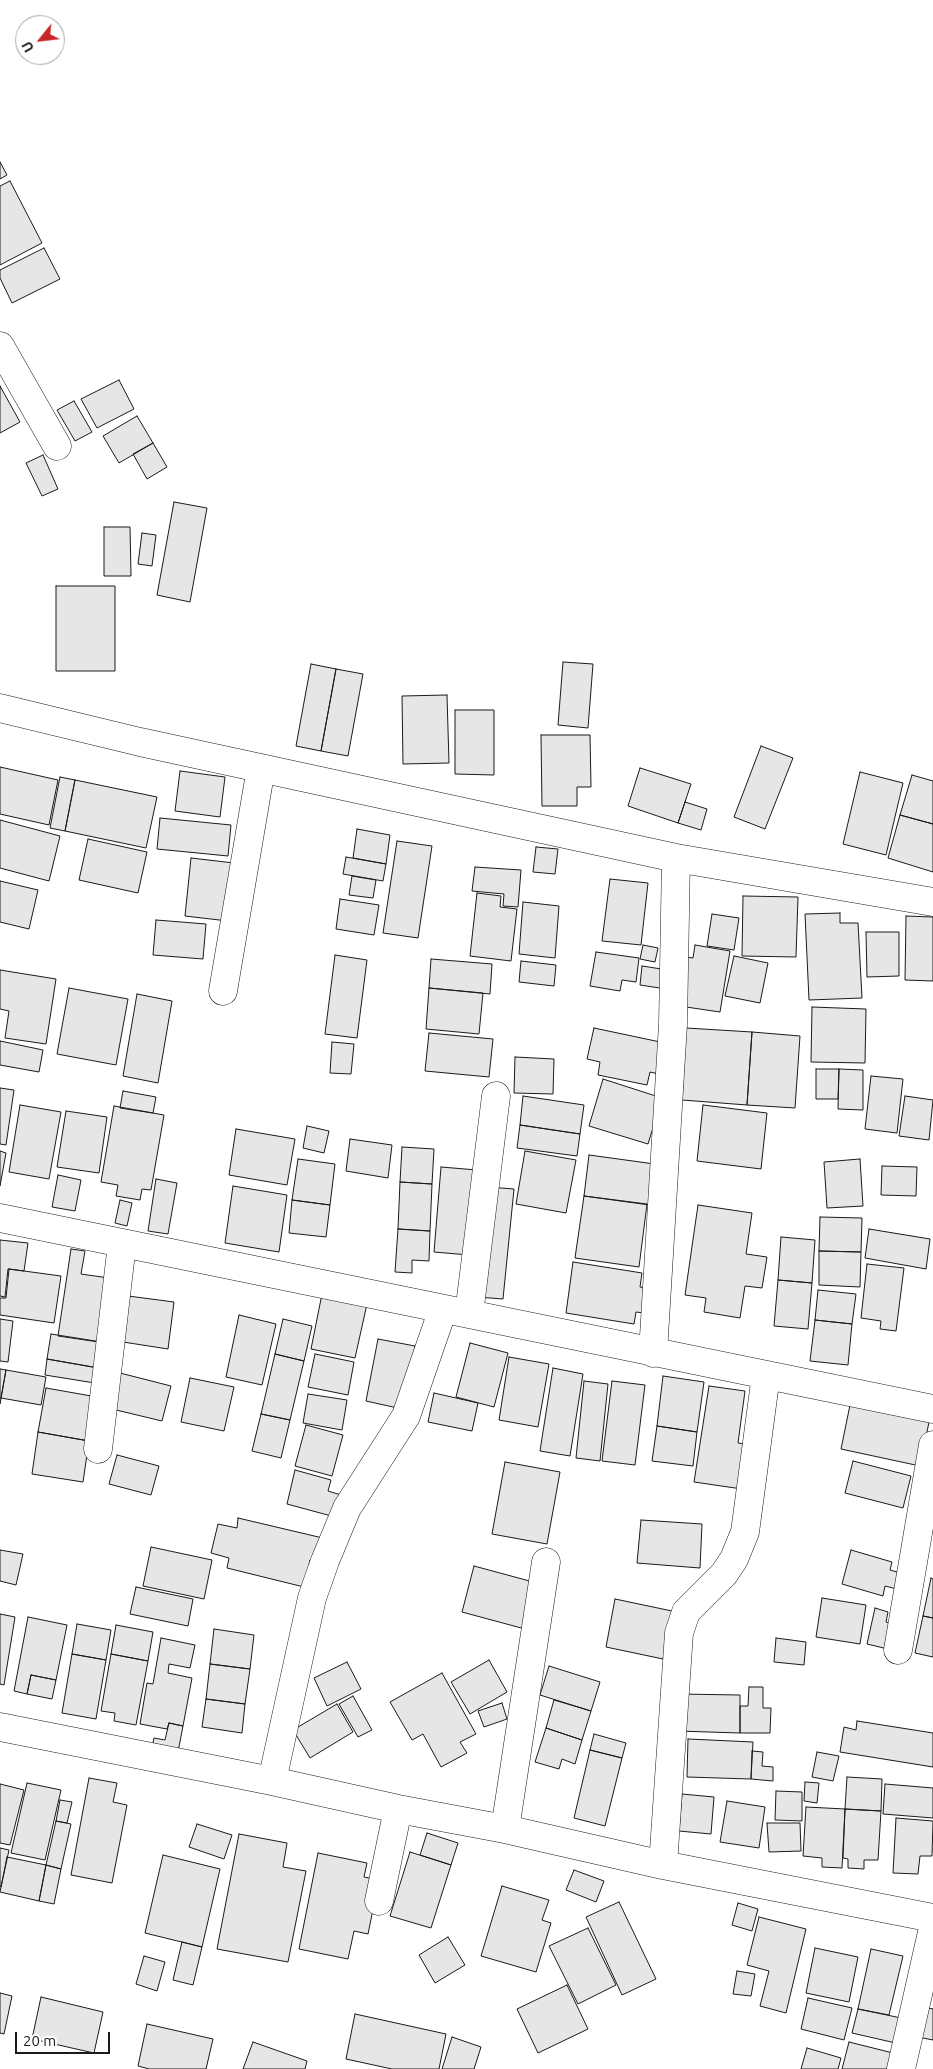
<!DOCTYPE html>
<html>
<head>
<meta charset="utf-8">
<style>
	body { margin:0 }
	#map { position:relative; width:933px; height:2069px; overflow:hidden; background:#fff; font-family:Ubuntu,sans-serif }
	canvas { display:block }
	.north { position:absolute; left:15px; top:15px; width:50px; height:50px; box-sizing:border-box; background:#fff; border:1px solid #a3a3a3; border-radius:50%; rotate:241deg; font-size:14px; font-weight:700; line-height:20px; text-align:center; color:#1a1a1a }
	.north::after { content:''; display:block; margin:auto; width:18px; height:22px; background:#c62828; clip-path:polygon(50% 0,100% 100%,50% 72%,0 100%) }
	.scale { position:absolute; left:15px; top:2032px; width:95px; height:22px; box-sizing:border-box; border:2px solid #1a1a1a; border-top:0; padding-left:6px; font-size:15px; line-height:18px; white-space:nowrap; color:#1a1a1a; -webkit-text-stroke:4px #fff; paint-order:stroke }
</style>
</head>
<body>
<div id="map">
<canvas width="933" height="2069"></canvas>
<div class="north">U</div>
<div class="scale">20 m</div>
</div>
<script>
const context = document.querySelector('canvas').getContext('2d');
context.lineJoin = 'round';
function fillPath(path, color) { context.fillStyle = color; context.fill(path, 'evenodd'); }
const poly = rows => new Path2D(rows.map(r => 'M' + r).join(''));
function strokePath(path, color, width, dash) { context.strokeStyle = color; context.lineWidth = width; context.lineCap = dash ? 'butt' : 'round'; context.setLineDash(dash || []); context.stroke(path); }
const building = poly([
	[0,162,7,175,0,179,0,162],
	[10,181,42,243,0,265,0,186,10,181],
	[44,248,60,279,12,303,0,278,0,270,44,248],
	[119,380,134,409,97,428,81,399,119,380],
	[0,386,20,422,0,433,0,386],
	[74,401,92,432,75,441,57,410,74,401],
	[137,416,153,443,119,463,103,436,137,416],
	[153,443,167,467,147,479,133,454,153,443],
	[43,455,58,489,42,496,26,463,43,455],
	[174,502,207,508,190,602,157,595,174,502],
	[104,527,130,527,131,576,104,576,104,527],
	[142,533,156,535,152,566,138,564,142,533],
	[56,586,115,586,115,671,56,671,56,586],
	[563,662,593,664,588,728,558,725,563,662],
	[311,664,336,669,321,751,296,746,311,664],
	[336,669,363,674,348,756,321,751,336,669],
	[447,695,449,763,403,764,402,696,447,695],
	[455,710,494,710,494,775,455,774,455,710],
	[541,735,590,735,591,787,577,787,577,806,542,806,541,735],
	[761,746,793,758,765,829,734,817,761,746],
	[0,767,58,780,49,825,0,814,0,767],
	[640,768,691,784,678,823,628,806,640,768],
	[180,771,225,777,220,817,175,811,180,771],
	[860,772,903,783,886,855,843,844,860,772],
	[912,775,933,781,933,824,900,815,912,775],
	[60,777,75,780,65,831,50,828,60,777],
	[75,780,157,797,146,848,65,831,75,780],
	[685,802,707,809,701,830,678,823,685,802],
	[900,815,933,824,933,872,888,858,900,815],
	[160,818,231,825,228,856,157,849,160,818],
	[0,820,60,836,49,881,0,868,0,820],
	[357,829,390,835,386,864,353,858,357,829],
	[88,839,147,852,138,893,79,880,88,839],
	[397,841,432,846,418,938,383,933,397,841],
	[536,847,558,849,555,874,533,872,536,847],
	[346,857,386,864,383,881,343,874,346,857],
	[191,858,234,863,228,921,185,916,191,858],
	[475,867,521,870,518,907,503,906,504,894,472,891,475,867],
	[352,876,376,880,373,898,349,895,352,876],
	[610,879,648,883,641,945,602,941,610,879],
	[0,881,38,890,29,929,0,922,0,881],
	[477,893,501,896,500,907,517,909,511,961,470,956,477,893],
	[743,896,798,897,796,957,742,956,743,896],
	[340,899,379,905,374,935,336,929,340,899],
	[523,902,559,906,555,958,519,954,523,902],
	[840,913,840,923,858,923,862,998,809,1000,805,914,840,913],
	[712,914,739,918,734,950,707,946,712,914],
	[906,916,933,917,933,981,905,980,906,916],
	[156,920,206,924,203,959,153,955,156,920],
	[866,932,899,932,899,976,867,977,866,932],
	[643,945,658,948,655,962,640,959,643,945],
	[695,945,730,951,720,1012,686,1007,686,957,693,958,695,945],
	[596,952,639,958,636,982,622,980,620,991,590,986,596,952],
	[335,955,367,960,357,1038,325,1034,335,955],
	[734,956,768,963,760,1003,725,996,734,956],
	[431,959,492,964,490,994,429,988,431,959],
	[521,961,556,965,554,986,519,982,521,961],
	[642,966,668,970,666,989,640,985,642,966],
	[0,970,56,979,46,1044,5,1038,9,1011,0,1009,0,970],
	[69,988,128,999,116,1065,57,1054,69,988],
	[429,988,483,993,479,1034,426,1029,429,988],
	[137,994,172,1001,158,1083,123,1076,137,994],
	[812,1007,866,1009,865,1063,811,1062,812,1007],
	[594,1028,665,1043,659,1074,650,1072,647,1085,598,1075,600,1062,587,1059,594,1028],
	[686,1028,752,1032,747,1105,682,1100,686,1028],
	[752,1032,800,1036,795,1108,747,1105,752,1032],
	[429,1033,493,1039,489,1077,425,1071,429,1033],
	[0,1041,43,1050,39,1072,0,1065,0,1041],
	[332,1042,354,1044,351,1074,330,1073,332,1042],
	[515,1057,554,1059,553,1094,514,1093,515,1057],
	[816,1069,839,1069,838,1099,816,1099,816,1069],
	[839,1069,863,1070,863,1110,838,1109,839,1069],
	[871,1076,903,1079,897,1133,865,1129,871,1076],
	[603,1079,662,1098,648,1144,589,1126,603,1079],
	[0,1088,14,1090,6,1145,0,1144,0,1088],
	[123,1091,156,1097,153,1113,120,1108,123,1091],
	[523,1096,584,1105,580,1134,520,1125,523,1096],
	[905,1096,933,1100,929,1140,899,1136,905,1096],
	[20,1105,61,1112,49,1179,9,1172,20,1105],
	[703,1105,767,1113,761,1169,697,1161,703,1105],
	[114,1106,164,1115,151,1190,142,1189,140,1200,116,1196,118,1185,101,1182,114,1106],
	[66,1111,107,1117,99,1173,57,1167,66,1111],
	[520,1125,580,1134,577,1156,517,1148,520,1125],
	[307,1126,329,1131,324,1153,303,1148,307,1126],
	[236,1129,295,1139,287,1185,229,1175,236,1129],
	[350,1139,392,1145,388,1178,346,1171,350,1139],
	[402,1147,434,1149,432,1184,400,1182,402,1147],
	[0,1151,6,1153,0,1186,0,1151],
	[525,1151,576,1160,566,1213,516,1204,525,1151],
	[589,1155,662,1165,657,1206,584,1196,589,1155],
	[298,1159,335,1164,330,1205,292,1200,298,1159],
	[860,1159,863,1206,827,1208,824,1162,860,1159],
	[882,1166,917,1167,916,1196,881,1195,882,1166],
	[441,1167,477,1170,469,1255,434,1252,441,1167],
	[58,1175,81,1180,75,1211,52,1207,58,1175],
	[156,1179,177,1183,168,1234,148,1231,156,1179],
	[400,1182,432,1184,430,1231,398,1229,400,1182],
	[233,1186,287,1195,279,1252,225,1243,233,1186],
	[488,1187,514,1189,503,1299,477,1297,488,1187],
	[584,1196,647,1204,639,1267,575,1258,584,1196],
	[120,1200,132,1203,127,1226,115,1223,120,1200],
	[292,1200,330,1205,326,1237,289,1233,292,1200],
	[698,1205,752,1213,746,1254,767,1257,762,1288,745,1286,740,1318,704,1312,706,1298,685,1295,698,1205],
	[820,1217,862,1218,861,1252,819,1251,820,1217],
	[398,1229,430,1231,429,1261,412,1260,412,1273,395,1272,398,1229],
	[869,1229,930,1239,926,1269,865,1258,869,1229],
	[781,1237,815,1240,812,1283,778,1280,781,1237],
	[0,1240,28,1243,24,1271,8,1269,5,1297,0,1296,0,1240],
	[71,1249,85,1251,81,1274,109,1278,99,1342,58,1336,71,1249],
	[819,1251,861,1252,860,1287,819,1285,819,1251],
	[573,1262,642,1273,640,1287,648,1288,644,1313,636,1312,634,1324,566,1313,573,1262],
	[867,1264,904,1268,896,1331,880,1329,881,1321,861,1318,867,1264],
	[9,1269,61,1276,54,1323,0,1315,0,1298,6,1298,9,1269],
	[778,1280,812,1283,808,1329,774,1326,778,1280],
	[818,1290,856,1294,852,1324,815,1320,818,1290],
	[322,1294,367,1304,355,1358,311,1349,322,1294],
	[128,1296,174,1302,168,1349,123,1342,128,1296],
	[239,1315,276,1324,262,1385,226,1377,239,1315],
	[0,1319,13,1321,8,1362,0,1361,0,1319],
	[283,1319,312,1326,304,1361,275,1354,283,1319],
	[815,1320,852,1324,848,1365,810,1361,815,1320],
	[51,1334,108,1343,104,1369,47,1359,51,1334],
	[378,1339,415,1346,402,1409,366,1401,378,1339],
	[470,1343,508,1353,494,1407,456,1397,470,1343],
	[275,1354,304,1361,290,1420,261,1414,275,1354],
	[315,1354,354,1362,348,1395,308,1387,315,1354],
	[509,1357,549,1364,538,1427,499,1420,509,1357],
	[47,1359,104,1369,101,1384,45,1375,47,1359],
	[553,1368,583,1374,570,1456,540,1451,553,1368],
	[0,1369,6,1370,0,1404,0,1369],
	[6,1370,46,1377,41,1405,1,1398,6,1370],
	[120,1373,171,1386,162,1421,112,1409,120,1373],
	[663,1376,704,1382,697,1432,657,1426,663,1376],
	[190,1378,234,1387,224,1431,181,1422,190,1378],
	[584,1381,608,1384,600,1461,576,1458,584,1381],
	[612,1381,645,1385,635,1465,602,1461,612,1381],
	[709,1386,745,1391,738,1443,756,1446,749,1490,694,1482,709,1386],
	[46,1388,97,1397,89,1441,38,1432,46,1388],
	[434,1393,478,1403,472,1431,428,1422,434,1393],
	[308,1394,347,1400,342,1430,303,1423,308,1394],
	[850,1405,929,1422,920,1466,841,1449,850,1405],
	[261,1414,290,1420,281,1458,252,1451,261,1414],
	[306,1425,343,1435,332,1476,295,1466,306,1425],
	[657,1426,697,1432,693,1466,652,1461,657,1426],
	[38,1432,89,1441,83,1482,32,1474,38,1432],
	[117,1455,159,1466,151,1495,109,1484,117,1455],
	[853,1461,911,1476,903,1508,845,1493,853,1461],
	[505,1462,560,1472,547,1544,492,1534,505,1462],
	[295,1470,331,1480,328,1491,341,1495,335,1517,287,1504,295,1470],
	[238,1518,327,1539,321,1563,310,1560,304,1587,227,1568,229,1558,211,1553,218,1524,237,1528,238,1518],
	[641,1520,702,1524,700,1568,637,1563,641,1520],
	[151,1547,212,1560,204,1599,143,1586,151,1547],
	[0,1550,23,1554,16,1585,0,1581,0,1550],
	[851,1550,892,1562,890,1570,901,1573,897,1589,885,1586,883,1596,842,1584,851,1550],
	[474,1566,537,1583,525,1629,462,1612,474,1566],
	[931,1578,933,1579,933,1618,923,1616,931,1578],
	[136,1587,193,1599,188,1626,130,1614,136,1587],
	[822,1598,866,1605,860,1644,816,1637,822,1598],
	[615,1599,672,1611,663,1659,606,1647,615,1599],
	[875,1608,888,1612,886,1622,897,1625,892,1650,867,1644,875,1608],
	[0,1614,15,1617,4,1685,0,1684,0,1614],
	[923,1616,933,1618,933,1657,915,1653,923,1616],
	[28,1617,67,1625,56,1680,31,1675,27,1694,14,1691,28,1617],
	[77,1624,111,1630,106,1660,72,1654,77,1624],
	[116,1625,153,1632,148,1661,111,1654,116,1625],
	[214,1629,254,1635,250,1669,210,1664,214,1629],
	[161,1638,195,1645,190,1668,169,1664,168,1673,192,1678,183,1726,169,1723,167,1729,140,1724,147,1683,153,1684,161,1638],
	[776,1638,806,1642,804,1665,774,1662,776,1638],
	[72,1654,106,1660,96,1719,62,1713,72,1654],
	[111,1654,148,1661,136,1725,114,1721,115,1713,101,1711,111,1654],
	[489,1660,507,1692,470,1714,451,1682,489,1660],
	[347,1662,361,1689,327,1706,314,1678,347,1662],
	[210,1664,250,1669,245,1704,206,1699,210,1664],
	[549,1666,600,1682,591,1711,540,1695,549,1666],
	[442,1673,476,1734,460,1742,467,1753,441,1767,423,1734,412,1740,390,1702,442,1673],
	[31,1675,56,1680,52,1699,27,1694,31,1675],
	[749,1687,763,1687,763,1708,771,1708,770,1733,740,1733,740,1706,748,1706,749,1687],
	[678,1694,740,1695,740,1733,677,1731,678,1694],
	[353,1696,372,1730,358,1737,339,1704,353,1696],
	[206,1699,245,1704,242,1733,202,1727,206,1699],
	[554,1700,591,1711,582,1740,546,1728,554,1700],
	[502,1703,507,1719,484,1727,478,1711,502,1703],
	[337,1704,353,1732,310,1758,293,1730,337,1704],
	[857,1721,933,1733,933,1767,840,1752,844,1727,856,1730,857,1721],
	[169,1723,183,1726,177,1757,151,1752,154,1738,165,1740,169,1723],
	[546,1728,582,1740,575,1764,562,1759,559,1769,535,1762,546,1728],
	[594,1734,626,1743,622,1758,590,1750,594,1734],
	[688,1739,753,1742,751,1779,687,1777,688,1739],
	[590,1750,622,1758,605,1826,574,1818,590,1750],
	[752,1751,763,1752,762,1766,773,1767,773,1781,751,1779,752,1751],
	[817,1752,839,1756,833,1781,812,1777,817,1752],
	[847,1777,882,1779,881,1811,845,1809,847,1777],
	[89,1778,117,1783,113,1802,127,1805,112,1883,71,1875,89,1778],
	[805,1782,819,1783,817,1803,804,1801,805,1782],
	[27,1783,61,1790,45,1860,11,1853,27,1783],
	[0,1784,24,1790,10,1845,0,1843,0,1784],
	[885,1784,933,1788,933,1818,883,1814,885,1784],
	[776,1791,802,1792,802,1821,775,1820,776,1791],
	[682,1794,714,1797,711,1834,679,1831,682,1794],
	[60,1800,72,1802,67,1823,56,1821,60,1800],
	[727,1801,765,1807,759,1848,720,1842,727,1801],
	[806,1807,845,1809,842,1868,822,1867,822,1858,803,1856,806,1807],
	[845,1809,881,1811,878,1860,864,1860,864,1869,848,1868,848,1859,843,1858,845,1809],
	[896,1818,933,1821,932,1856,920,1856,918,1874,893,1873,896,1818],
	[56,1821,71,1824,61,1869,46,1865,56,1821],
	[767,1823,800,1823,801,1851,769,1852,767,1823],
	[197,1824,232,1835,224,1859,189,1847,197,1824],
	[427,1833,458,1843,451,1865,420,1855,427,1833],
	[239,1834,287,1843,283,1867,306,1871,288,1962,217,1949,239,1834],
	[0,1848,9,1850,1,1887,0,1886,0,1848],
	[410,1852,451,1865,431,1928,390,1916,410,1852],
	[318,1853,367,1863,364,1877,379,1880,368,1934,354,1931,348,1959,299,1949,318,1853],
	[163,1855,220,1869,202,1947,145,1933,163,1855],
	[7,1857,46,1865,39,1901,0,1892,7,1857],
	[46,1865,61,1869,54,1904,39,1901,46,1865],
	[574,1870,604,1881,596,1902,566,1890,574,1870],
	[502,1886,549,1900,542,1920,551,1923,536,1972,481,1956,502,1886],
	[619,1902,656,1979,622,1995,586,1917,619,1902],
	[738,1903,758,1909,752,1931,732,1925,738,1903],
	[759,1917,806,1929,786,2013,760,2006,769,1971,747,1965,759,1917],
	[588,1928,616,1985,578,2004,549,1946,588,1928],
	[448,1937,465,1965,435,1983,419,1955,448,1937],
	[182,1942,202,1947,193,1985,173,1980,182,1942],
	[815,1948,858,1957,849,2002,806,1993,815,1948],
	[871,1949,903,1956,889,2015,858,2009,871,1949],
	[144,1956,165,1962,157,1991,136,1984,144,1956],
	[737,1971,755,1974,751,1996,733,1994,737,1971],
	[567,1985,588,2029,538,2053,517,2009,567,1985],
	[0,1993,12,1996,4,2034,0,2033,0,1993],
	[41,1997,103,2012,94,2053,32,2039,41,1997],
	[808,1998,852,2008,844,2040,801,2029,808,1998],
	[924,2007,933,2009,933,2040,918,2037,924,2007],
	[858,2009,906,2019,900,2044,852,2033,858,2009],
	[355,2014,446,2034,439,2069,392,2069,346,2059,355,2014],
	[147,2024,213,2039,206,2069,149,2069,138,2066,147,2024],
	[452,2037,481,2047,474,2069,442,2069,452,2037],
	[253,2042,307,2061,305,2069,243,2069,253,2042],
	[849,2042,893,2053,889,2069,842,2069,849,2042],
	[807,2048,841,2058,838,2069,801,2069,807,2048]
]);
fillPath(building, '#e6e6e6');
strokePath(building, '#1a1a1a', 1);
const street = poly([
	[0,346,57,446],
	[0,708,140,742,676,858,933,902],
	[223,991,261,768],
	[0,1218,933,1409],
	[469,1314,496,1096],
	[653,1353,673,1024,676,858],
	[98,1449,122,1244],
	[898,1650,933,1445],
	[0,1727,272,1781,398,1809,505,1829,663,1865,933,1918],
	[272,1781,312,1598,325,1561,347,1508,406,1416,443,1309],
	[505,1829,546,1562],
	[663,1865,679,1633,686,1612,724,1574,734,1559,745,1532,766,1375],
	[379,1901,398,1809],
	[901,2069,933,1928]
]);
strokePath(street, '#1a1a1a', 29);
strokePath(street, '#fff', 28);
</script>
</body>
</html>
